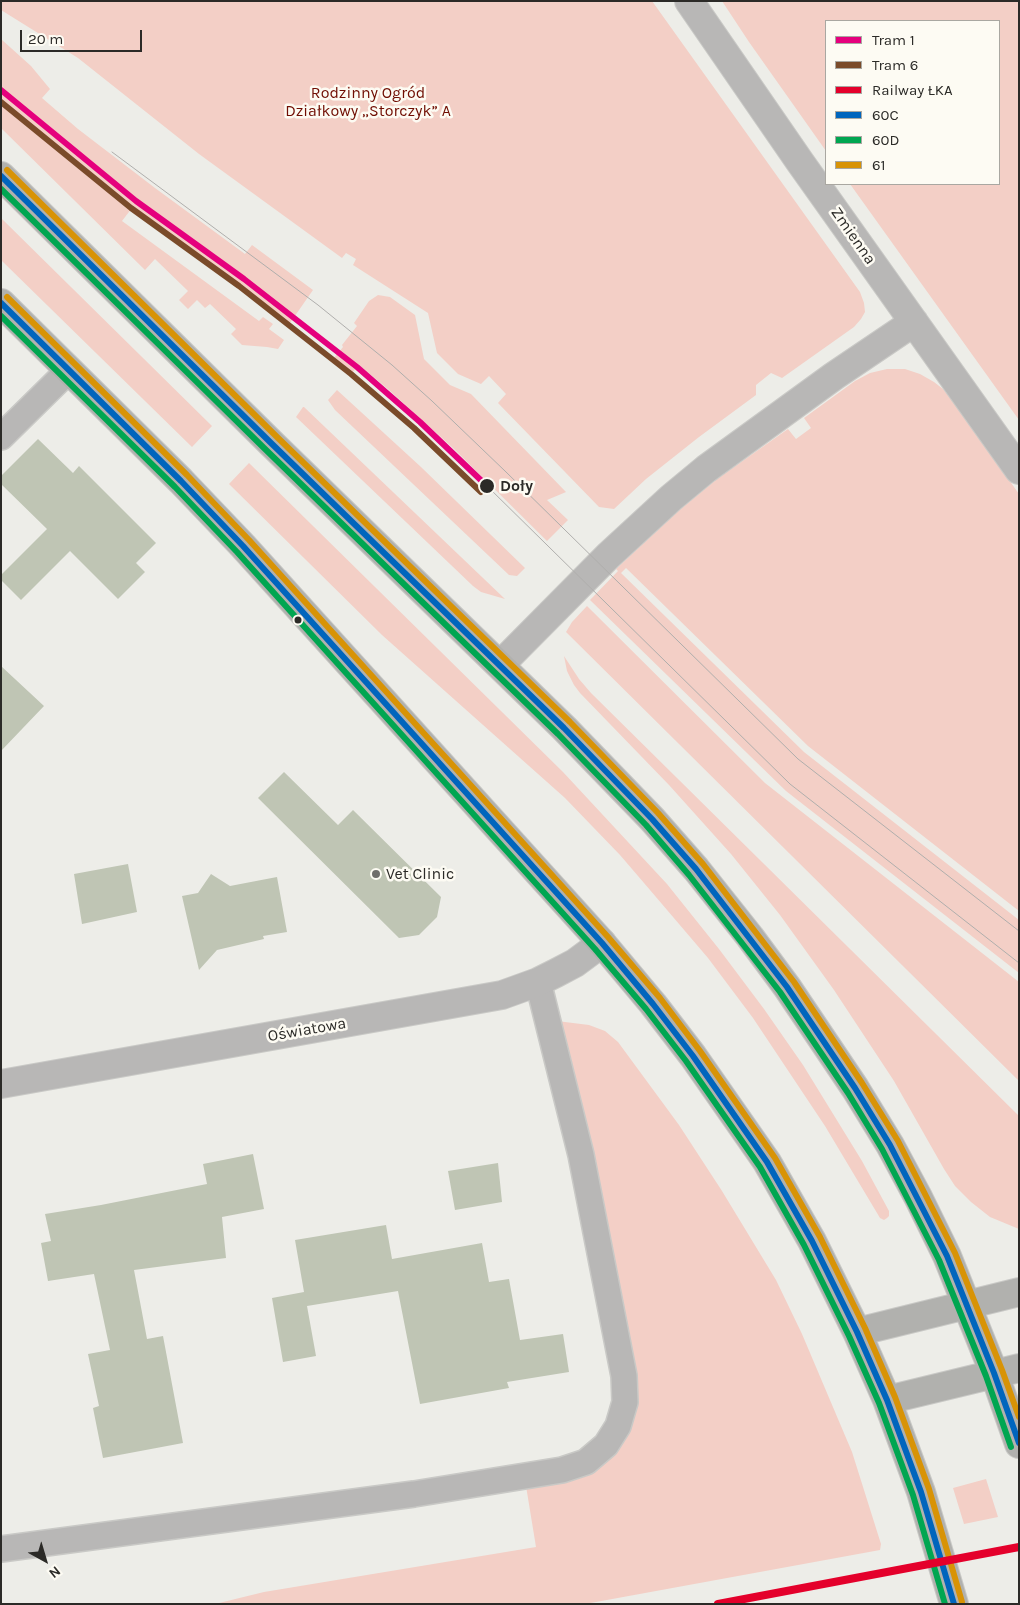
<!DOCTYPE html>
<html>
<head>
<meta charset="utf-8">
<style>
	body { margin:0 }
	#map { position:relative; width:1020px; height:1605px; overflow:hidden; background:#edede8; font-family:Karla,sans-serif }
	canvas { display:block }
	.frame { position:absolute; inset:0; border:2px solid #2b2a27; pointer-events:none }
	.legend { position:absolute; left:825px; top:20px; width:175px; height:165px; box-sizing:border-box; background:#fdfbf3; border:1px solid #a9a7a1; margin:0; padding:6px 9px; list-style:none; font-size:15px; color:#2b2a27 }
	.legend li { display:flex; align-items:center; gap:10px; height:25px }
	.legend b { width:25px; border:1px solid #a9a7a1 }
	.north { position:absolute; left:20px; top:1535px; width:50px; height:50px; -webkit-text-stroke:4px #fdfbf3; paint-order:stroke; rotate:141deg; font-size:14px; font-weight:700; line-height:20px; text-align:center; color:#2b2a27 }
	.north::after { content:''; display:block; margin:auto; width:18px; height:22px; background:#2b2a27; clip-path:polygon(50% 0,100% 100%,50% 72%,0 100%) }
	.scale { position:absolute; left:20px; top:30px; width:122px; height:22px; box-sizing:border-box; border:2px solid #2b2a27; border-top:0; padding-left:6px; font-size:15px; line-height:18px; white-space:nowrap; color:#2b2a27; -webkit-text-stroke:4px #fdfbf3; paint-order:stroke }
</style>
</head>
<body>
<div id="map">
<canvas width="1020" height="1605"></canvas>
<div class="frame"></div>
<ul class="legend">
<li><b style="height:6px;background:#e5007d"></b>Tram 1</li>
<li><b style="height:6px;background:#7a4b2a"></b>Tram 6</li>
<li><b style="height:6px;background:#e4002b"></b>Railway ŁKA</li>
<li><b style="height:6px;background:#0065bd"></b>60C</li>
<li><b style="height:6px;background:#00a651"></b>60D</li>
<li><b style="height:6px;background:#d89306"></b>61</li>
</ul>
<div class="north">N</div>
<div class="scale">20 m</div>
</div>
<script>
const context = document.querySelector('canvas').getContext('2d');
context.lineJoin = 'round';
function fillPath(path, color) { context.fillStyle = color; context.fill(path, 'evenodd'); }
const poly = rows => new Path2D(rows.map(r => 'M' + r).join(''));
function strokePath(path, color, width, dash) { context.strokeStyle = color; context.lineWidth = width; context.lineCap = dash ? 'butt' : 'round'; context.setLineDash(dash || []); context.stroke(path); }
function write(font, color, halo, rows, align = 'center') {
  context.font = font + ' Karla,sans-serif'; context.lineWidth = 5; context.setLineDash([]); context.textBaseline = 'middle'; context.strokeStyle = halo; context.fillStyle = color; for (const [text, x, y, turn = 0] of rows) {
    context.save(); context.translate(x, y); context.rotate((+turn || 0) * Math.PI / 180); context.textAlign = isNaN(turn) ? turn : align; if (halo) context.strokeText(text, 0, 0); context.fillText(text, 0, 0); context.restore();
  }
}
fillPath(poly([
	[1,1,652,1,860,292,864,303,865,312,861,319,854,327,782,378,771,373,756,385,756,395,699,437,646,479,614,509,599,507,498,403,506,394,489,376,481,384,458,374,437,353,428,313,353,265,356,259,346,253,342,258,199,154,78,58,1,10],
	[722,1,1019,1,1019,420,850,184,999,184,999,21,826,21,826,151,749,42],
	[1,39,31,66,50,89,42,98,78,129,155,188,245,254,252,245,313,290,290,323,132,208,122,221,259,321,263,317,273,324,269,329,284,340,278,349,267,347,242,345,231,334,236,329,210,304,205,308,197,300,188,309,179,300,188,291,155,259,145,270,1,128],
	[1,218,212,426,192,447,1,260],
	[378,295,390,297,415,315,424,359,450,385,471,394,566,492,547,500,568,520,547,541,453,448,389,390,359,365,352,373,334,358,343,347,342,345,357,326,354,323,369,301],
	[887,369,905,369,920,374,934,382,943,389,952,400,1019,494,1019,911,808,746,626,568,621,573,804,752,1019,920,1019,973,786,791,590,600,618,571,616,569,677,512,717,479,788,429,796,439,811,428,804,418,855,381,870,373],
	[337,390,421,467,525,568,517,576,509,575,335,410,328,400],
	[303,407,304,407,505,599,481,592,473,586,296,417],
	[249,463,563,772,667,884,719,949,764,1009,803,1065,862,1161,889,1211,889,1216,887,1218,884,1220,880,1218,825,1126,753,1018,708,958,650,890,620,855,565,798,382,635,229,484],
	[587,606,765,783,1019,982,1019,1081,566,632,572,622],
	[564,656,579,679,591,693,1019,1116,1019,1229,990,1217,971,1202,955,1186,944,1169,894,1081,834,990,780,915,731,854,669,785,580,693,574,685,567,671],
	[557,1021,589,1025,605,1031,618,1042,679,1125,722,1191,776,1280,802,1334,852,1452,881,1544,880,1550,585,1604,215,1604,264,1592,536,1547,526,1486,625,1434],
	[986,1479,998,1517,964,1524,953,1488]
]), '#f3cfc6');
fillPath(poly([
	[38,439,73,473,79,466,156,543,136,563,145,572,118,599,70,551,21,600,1,580,1,575,47,529,1,484,1,476],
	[1,666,44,706,1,751],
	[284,772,338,825,353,810,441,897,437,917,419,935,399,938,258,798],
	[128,864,137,912,82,924,74,874],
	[211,874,230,886,277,877,287,932,263,936,264,939,217,950,199,970,182,896,198,893],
	[253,1154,264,1209,222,1217,226,1258,134,1270,147,1339,163,1336,183,1443,103,1458,93,1408,99,1406,88,1354,110,1350,94,1274,48,1281,41,1243,51,1241,45,1214,101,1205,207,1184,203,1164],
	[498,1163,502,1202,455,1210,448,1171],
	[386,1225,392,1259,482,1243,489,1282,509,1279,520,1340,563,1334,569,1372,507,1382,509,1388,420,1404,398,1291,307,1306,316,1356,283,1362,272,1298,304,1292,295,1240]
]), '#bfc5b4');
const lane = poly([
	[1,437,69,370],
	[1,1549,414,1494,562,1470,586,1462,606,1445,618,1426,625,1402,624,1376,581,1155,538,982]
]);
const street = poly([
	[689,1,800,162,1019,470],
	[500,665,608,556,671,498,706,469,834,376,914,322],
	[1,1084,502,995,538,982,556,973,575,963,602,943]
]);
const primary = poly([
	[1,176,270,442,564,728,652,819,696,869,750,937,787,987,855,1088,890,1145,918,1197,947,1256,994,1373,1019,1444],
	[1,303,181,481,243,546,602,943,653,1004,693,1056,767,1162,812,1241,857,1332,887,1400,921,1492,954,1604],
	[857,1332,1019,1292],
	[887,1400,1019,1368]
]);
strokePath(lane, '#c9c9c6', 28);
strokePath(street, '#c9c9c6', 30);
strokePath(primary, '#c9c9c6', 30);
strokePath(lane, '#b8b7b6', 25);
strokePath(street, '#b8b7b6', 28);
strokePath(primary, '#b1b1ae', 28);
strokePath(poly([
	[112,152,318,305,392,365,432,401,505,471,798,759,1019,931],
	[487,486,790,784,1019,963]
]), '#afaeac', 1);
strokePath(poly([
	[1,176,270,442,564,728,652,819,696,869,787,987,855,1088,890,1145,947,1256,994,1373,1019,1443],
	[1,303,181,481,243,546,602,943,653,1004,693,1056,767,1162,812,1241,857,1332,887,1400,921,1492,954,1604]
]), '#0065bd', 6);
strokePath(poly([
	[1,189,264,448,558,734,646,825,689,875,780,992,848,1093,882,1149,939,1260,986,1376,1011,1447],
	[1,316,175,487,237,552,595,949,646,1009,686,1061,760,1167,804,1245,849,1336,879,1403,913,1495,945,1604]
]), '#00a651', 6);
strokePath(poly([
	[7,170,276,436,570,722,658,813,703,864,794,982,862,1083,898,1141,955,1253,1002,1370,1019,1417],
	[7,297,187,475,249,540,608,937,660,998,700,1051,775,1158,820,1237,865,1328,895,1397,929,1489,962,1602]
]), '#d89306', 6);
strokePath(poly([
	[718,1604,1019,1547]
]), '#e4002b', 8);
strokePath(poly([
	[1,90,136,201,244,279,357,367,420,422,487,486]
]), '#e5007d', 6);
strokePath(poly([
	[1,102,131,208,239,286,351,374,414,428,481,492]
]), '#7a4b2a', 6);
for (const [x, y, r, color] of [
	[487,486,8,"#2b2a27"],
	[298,620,4.5,"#2b2a27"],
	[376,874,5,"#6f6e6b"]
]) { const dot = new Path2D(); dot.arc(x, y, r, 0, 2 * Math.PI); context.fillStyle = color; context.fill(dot); strokePath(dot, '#fdfbf3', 2); }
write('16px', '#700d02', '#fdfbf3', [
	["Rodzinny Ogród",368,93],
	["Działkowy „Storczyk” A",368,111]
]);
write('16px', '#2b2a27', '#fdfbf3', [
	["Zmienna",853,236,55],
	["Oświatowa",307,1030,-10]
]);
write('bold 16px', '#2b2a27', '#fdfbf3', [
	["Doły",500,486]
], 'left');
write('16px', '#2b2a27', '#fdfbf3', [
	["Vet Clinic",386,874]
], 'left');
</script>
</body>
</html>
